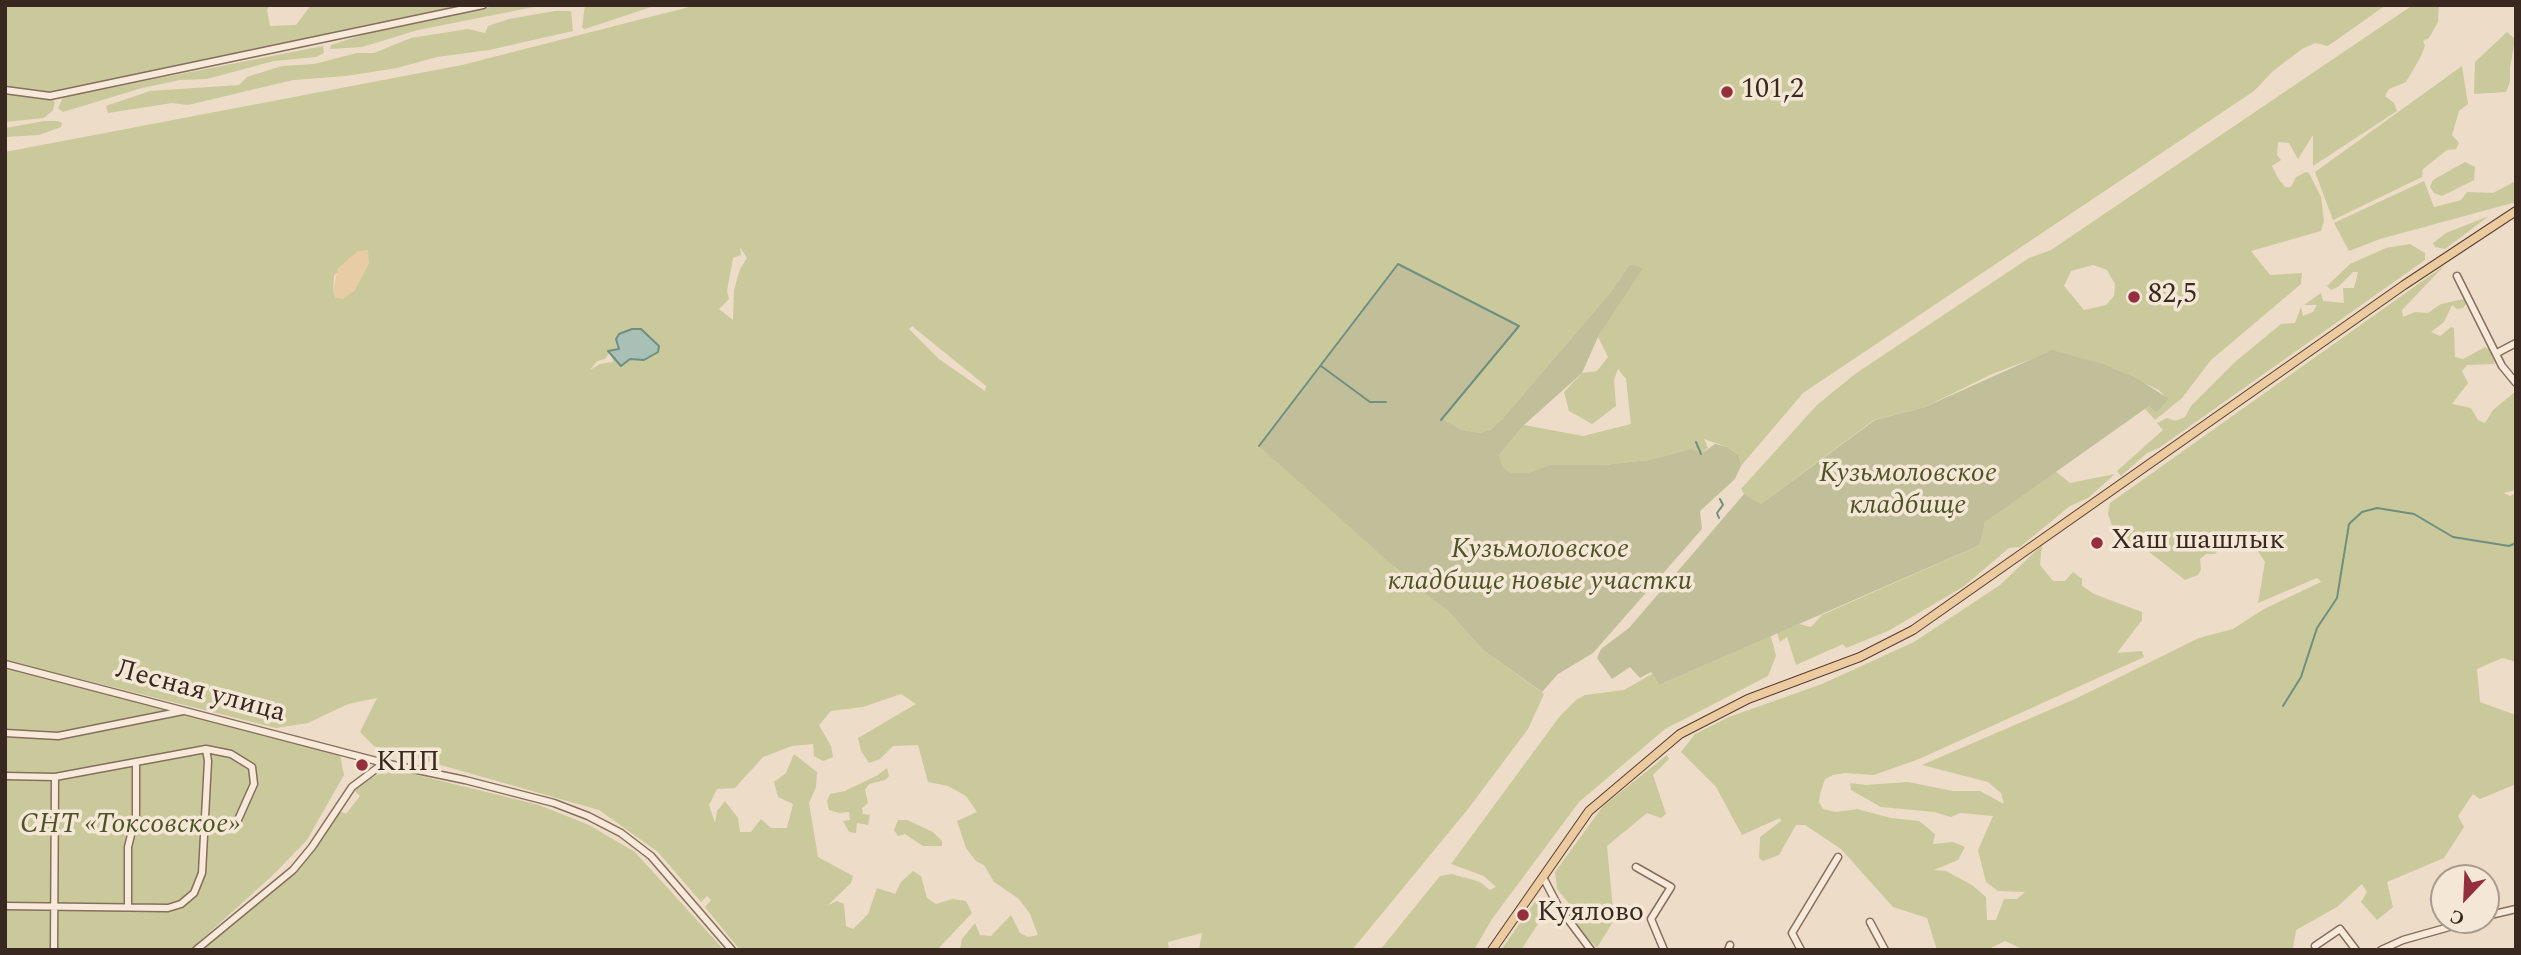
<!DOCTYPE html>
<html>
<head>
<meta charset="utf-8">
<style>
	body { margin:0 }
	#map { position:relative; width:2521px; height:955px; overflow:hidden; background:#eddcc7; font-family:Spectral,serif }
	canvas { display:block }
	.frame { position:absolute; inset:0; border:7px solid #382820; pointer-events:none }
	.north { position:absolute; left:2430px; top:864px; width:70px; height:70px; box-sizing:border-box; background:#f4e7d6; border:2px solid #a99b8d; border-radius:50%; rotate:203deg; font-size:19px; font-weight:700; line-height:28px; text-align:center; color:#382820 }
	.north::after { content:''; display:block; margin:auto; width:24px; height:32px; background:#94303e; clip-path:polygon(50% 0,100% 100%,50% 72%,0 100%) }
</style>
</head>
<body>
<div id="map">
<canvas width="2521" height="955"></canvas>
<div class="frame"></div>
<div class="north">С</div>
</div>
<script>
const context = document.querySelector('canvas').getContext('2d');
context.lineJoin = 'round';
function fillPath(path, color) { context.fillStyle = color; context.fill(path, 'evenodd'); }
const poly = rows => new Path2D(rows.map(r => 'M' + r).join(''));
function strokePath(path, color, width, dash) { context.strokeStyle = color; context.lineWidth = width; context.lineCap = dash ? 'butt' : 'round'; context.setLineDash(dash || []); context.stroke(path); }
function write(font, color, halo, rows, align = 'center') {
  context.font = font + ' Spectral,serif'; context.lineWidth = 7; context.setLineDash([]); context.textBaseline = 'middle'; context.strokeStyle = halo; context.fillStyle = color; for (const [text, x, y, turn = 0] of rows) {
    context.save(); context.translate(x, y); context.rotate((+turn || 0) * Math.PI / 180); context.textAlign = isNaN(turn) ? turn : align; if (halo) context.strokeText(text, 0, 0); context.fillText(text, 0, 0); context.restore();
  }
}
fillPath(poly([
	[5,5,270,5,267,10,270,26,296,25,311,5,473,5,50,94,5,89],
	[544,5,418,30,362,47,330,49,331,45,365,34,490,7],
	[585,5,657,5,585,29,582,28],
	[697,5,2386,5,2328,46,2315,43,2302,49,2273,71,2254,91,1803,393,1741,466,1739,455,1727,447,1704,439,1708,448,1701,454,1691,450,1649,460,1603,465,1549,465,1527,473,1511,473,1503,467,1499,455,1524,425,1583,436,1631,424,1626,379,1618,369,1614,380,1616,406,1592,424,1569,411,1564,392,1582,373,1597,371,1608,357,1598,337,1642,268,1630,264,1610,293,1503,418,1490,430,1479,433,1460,429,1441,420,1398,264,1394,567,1447,610,1483,650,1544,694,1528,729,1468,809,1352,950,1199,950,1202,933,1168,942,1169,950,960,950,962,939,975,923,980,935,991,936,1011,915,1020,933,1028,937,1038,935,1030,914,1019,899,994,882,984,865,976,861,966,848,957,821,977,812,966,796,948,786,928,782,918,745,893,746,880,759,869,763,861,751,858,738,916,704,901,694,863,707,831,711,819,725,831,746,833,757,823,761,814,756,813,744,792,746,763,757,735,788,717,789,709,805,715,823,717,811,725,801,738,818,740,832,751,832,761,819,771,828,787,828,793,804,778,797,774,782,786,773,794,754,817,772,816,787,809,803,818,857,853,876,851,883,828,905,837,901,844,904,846,926,853,929,868,914,877,888,895,894,901,882,913,871,921,876,927,898,936,904,952,899,966,901,972,913,937,950,740,950,705,907,711,900,707,896,701,902,658,852,599,810,374,746,360,732,377,698,348,704,308,723,276,728,5,660,5,152,462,65],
	[740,247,747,258,740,269,734,290,733,320,719,309,729,299,727,291,733,258,741,255],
	[350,258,369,263,354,291,336,298,333,290,334,276],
	[912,326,986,386,985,391,939,359,909,329],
	[629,331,650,338,654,342,625,362,612,358,613,362,600,364,590,370,597,361,605,359,611,350,619,350,617,339],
	[2413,5,2439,5,2438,22,2429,38,2423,41,2425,46,2420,58,2406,82,2389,89,2385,96,2394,103,2397,111,2313,166,2313,135,2298,159,2289,143,2278,142,2277,155,2281,160,2272,166,2278,178,2285,187,2291,187,2296,177,2306,172,2309,173,2321,197,2324,221,2321,231,2251,251,2270,275,2302,273,2301,284,2211,360,2182,398,2155,420,2145,409,2149,406,2156,413,2168,400,2159,390,2102,364,2053,351,1992,374,1925,407,1874,420,1761,504,1744,494,1741,489,1817,405,1855,374,2029,258,2051,250],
	[2093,265,2107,270,2115,284,2114,296,2106,305,2084,310,2064,286,2071,271],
	[555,11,571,11,573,31,489,50,437,57,397,68,346,76,293,80,188,105,172,103,108,113,106,106,150,91,239,85,247,77,282,66,314,64,357,53,374,53,411,38,468,29,485,33,488,26,509,19],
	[2507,32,2515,39,2510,68,2510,82,2506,92,2474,94,2475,62],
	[323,46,324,53,316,57,274,61,207,79,180,80,142,88,63,112,58,108,63,97],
	[2462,66,2468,104,2459,111,2452,135,2459,143,2456,149,2447,150,2423,169,2422,177,2333,220,2315,172],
	[5,92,36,98,51,98,55,102,53,110,44,118,5,122],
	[45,121,58,121,62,123,61,127,39,135,5,137,5,128],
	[2465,162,2475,167,2474,180,2442,196,2434,193,2430,187,2433,180],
	[2424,181,2434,207,2461,200,2467,192,2493,193,2516,181,2516,202,2380,239,2349,251,2334,223],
	[2489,216,2445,249,2435,247,2433,243,2446,233],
	[2410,244,2425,253,2425,260,2159,448,2147,453,2121,476,2117,471,2163,430,2157,423,2167,418,2175,421,2185,417,2191,406,2235,362,2281,324,2295,323,2301,307,2303,316,2313,312,2317,305,2304,305,2321,293,2323,301,2344,303,2343,288,2354,288,2358,272,2353,272,2338,287,2331,290,2327,286,2350,264,2386,248],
	[2445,265,2402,310,2403,317,2415,312,2428,313,2441,304,2464,299,2466,304,2463,308,2457,309,2452,305,2444,322,2431,332,2440,336,2451,327,2454,328,2455,357,2463,359,2485,347,2490,350,2495,364,2467,365,2462,371,2468,383,2452,404,2471,408,2478,420,2485,423,2493,410,2516,391,2516,490,2504,493,2510,496,2516,493,2516,662,2502,658,2477,669,2480,702,2516,715,2516,784,2480,799,2473,794,2458,816,2464,827,2444,858,2387,882,2393,907,2377,920,2361,902,2367,892,2362,884,2337,907,2296,930,2293,948,2290,950,2024,950,2005,941,1987,950,1937,950,1927,918,1893,907,1841,849,1805,825,1796,825,1779,855,1763,861,1759,858,1760,837,1781,821,1780,818,1742,835,1716,787,1681,752,1695,734,1729,717,1822,684,1914,642,2000,585,2042,545,2040,565,2053,581,2065,581,2073,572,2082,579,2082,586,2094,594,2142,612,2142,620,2117,653,2142,651,2144,657,1919,759,1874,775,1845,773,1833,775,1825,779,1820,794,1819,802,1823,809,1836,812,1857,809,1891,818,1919,821,1935,834,1933,844,1953,842,1965,847,1958,860,1934,870,1946,871,1972,885,1986,897,1987,920,1996,920,2004,899,2017,899,2025,892,1998,891,1986,882,1978,850,1993,816,1960,813,1951,817,1934,812,1881,807,1851,790,1850,783,1866,785,1908,782,1953,791,1980,791,2004,804,2001,793,1988,782,1922,765,2075,699,2199,638,2233,629,2264,609,2321,582,2317,578,2258,603,2265,562,2256,548,2242,542,2225,543,2215,554,2206,554,2200,559,2201,570,2198,575,2185,580,2143,547,2116,537,2108,514,2110,503],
	[2054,470,2070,483,2115,474,2088,498,2070,506,2020,547,2009,548,1963,587,1888,631,1846,648,1843,644,1796,665,1787,637,1780,642,1777,633,1799,624,1811,627,1822,615,1980,545,1985,522],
	[1771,636,1776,656,1768,676,1665,729,1579,802,1492,919,1474,950,1380,950,1440,876,1452,874,1480,882,1490,890,1496,887,1484,876,1451,864,1560,716,1576,700,1585,695,1624,690,1652,674,1659,685],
	[5,667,340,755,344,775,307,840,273,875,190,950,5,950],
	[1667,755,1669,759,1653,775,1666,814,1661,818,1647,813,1607,846,1614,920,1597,948,1574,924,1575,911,1557,889,1555,872,1603,806],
	[389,768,539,805,589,825,635,852,724,950,202,950,296,871,316,849,331,820,340,811,346,814,360,796,353,789],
	[887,768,889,776,885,780,869,784,865,790,868,803,862,808,863,814,870,815,868,825,857,823,856,833,849,832,843,821,850,820,849,812,839,813,829,810,827,801,830,794,845,791,878,775],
	[898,820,907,820,933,832,942,841,942,846,923,846,905,834,898,836,894,830],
	[1536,900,1543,900,1547,910,1521,950,1501,950]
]), '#cac99b');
fillPath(poly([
	[368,250,369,263,354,291,343,299,336,298,333,290,338,268,358,251]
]), '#e7cca5');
fillPath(poly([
	[1398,264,1519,326,1442,419,1460,429,1479,433,1490,430,1503,418,1610,293,1630,264,1643,268,1598,337,1582,373,1524,425,1499,455,1503,467,1511,473,1527,473,1549,465,1603,465,1649,460,1692,449,1701,454,1715,444,1727,447,1739,455,1741,466,1735,479,1700,511,1702,529,1593,653,1558,674,1542,692,1483,650,1447,610,1416,586,1259,446],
	[2052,350,2103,364,2138,379,2169,399,2156,413,2149,406,1985,522,1980,545,1659,685,1651,672,1640,678,1630,667,1612,679,1597,658,1601,649,1629,628,1744,494,1761,504,1875,420,1925,407]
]), '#c0bf9a');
const water = poly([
	[632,329,641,329,659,346,658,352,644,360,630,359,621,366,608,351,619,349,616,339,619,334,632,329]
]);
fillPath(water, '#a8c0b6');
strokePath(water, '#6f8f82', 2);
strokePath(poly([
	[1321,366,1370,402,1386,402],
	[1696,442,1701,454],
	[1259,446,1398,264,1519,326,1441,420],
	[1719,518,1717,513,1723,505,1720,499],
	[2283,706,2301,677,2317,628,2337,598,2349,524,2362,512,2377,508,2414,514,2453,537,2509,546,2516,543]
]), '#6f8f82', 2);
const minor = poly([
	[5,90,50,96,483,5],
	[2457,276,2502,366,2516,383],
	[2497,353,2516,343],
	[5,664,384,763,465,780,554,803,588,816,621,833,651,856,732,950],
	[5,733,58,736,183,711],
	[206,749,231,754,252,767,254,784,237,822],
	[5,776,55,777,206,749,208,761,202,873,194,893,181,904,168,908,5,906],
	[1636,867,1671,887,1651,919,1664,950],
	[1543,877,1558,906,1591,950],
	[128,907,128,847,136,815,136,762],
	[2486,916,2516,909],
	[1870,922,1885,950],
	[2315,946,2340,929,2356,950],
	[54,950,55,777],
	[196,950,293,870,312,847,352,787,384,763],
	[1728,950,1730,945],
	[1801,950,1792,933,1838,857],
	[2381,950,2403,940,2474,920]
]);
const major = poly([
	[1492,950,1589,811,1680,734,1748,699,1860,657,1913,630,2404,285,2516,211]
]);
strokePath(minor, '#876e5d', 9);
strokePath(major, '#563d31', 10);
strokePath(minor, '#f7eada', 6);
strokePath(major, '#edcba1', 8);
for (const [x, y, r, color] of [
	[1727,92,7,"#94303e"],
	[2134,297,7,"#94303e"],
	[2097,543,7,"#94303e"],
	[362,765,7,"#94303e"],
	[1523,915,7,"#94303e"]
]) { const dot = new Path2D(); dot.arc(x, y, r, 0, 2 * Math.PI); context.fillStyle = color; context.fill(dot); strokePath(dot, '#f4e7d6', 2.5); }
write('28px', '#382820', '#f4e7d6', [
	["101,2",1741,92],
	["82,5",2148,297],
	["Хаш шашлык",2111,543],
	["КПП",376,765],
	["Куялово",1537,915]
], 'left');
write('italic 28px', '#4f5428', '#f4e7d6', [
	["Кузьмоловское",1908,476],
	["кладбище",1908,508],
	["Кузьмоловское",1540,552],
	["кладбище новые участки",1540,584],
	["СНТ «Токсовское»",130,827]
]);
write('28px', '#382820', '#f4e7d6', [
	["Лесная улица",200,693,15]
]);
</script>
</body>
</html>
